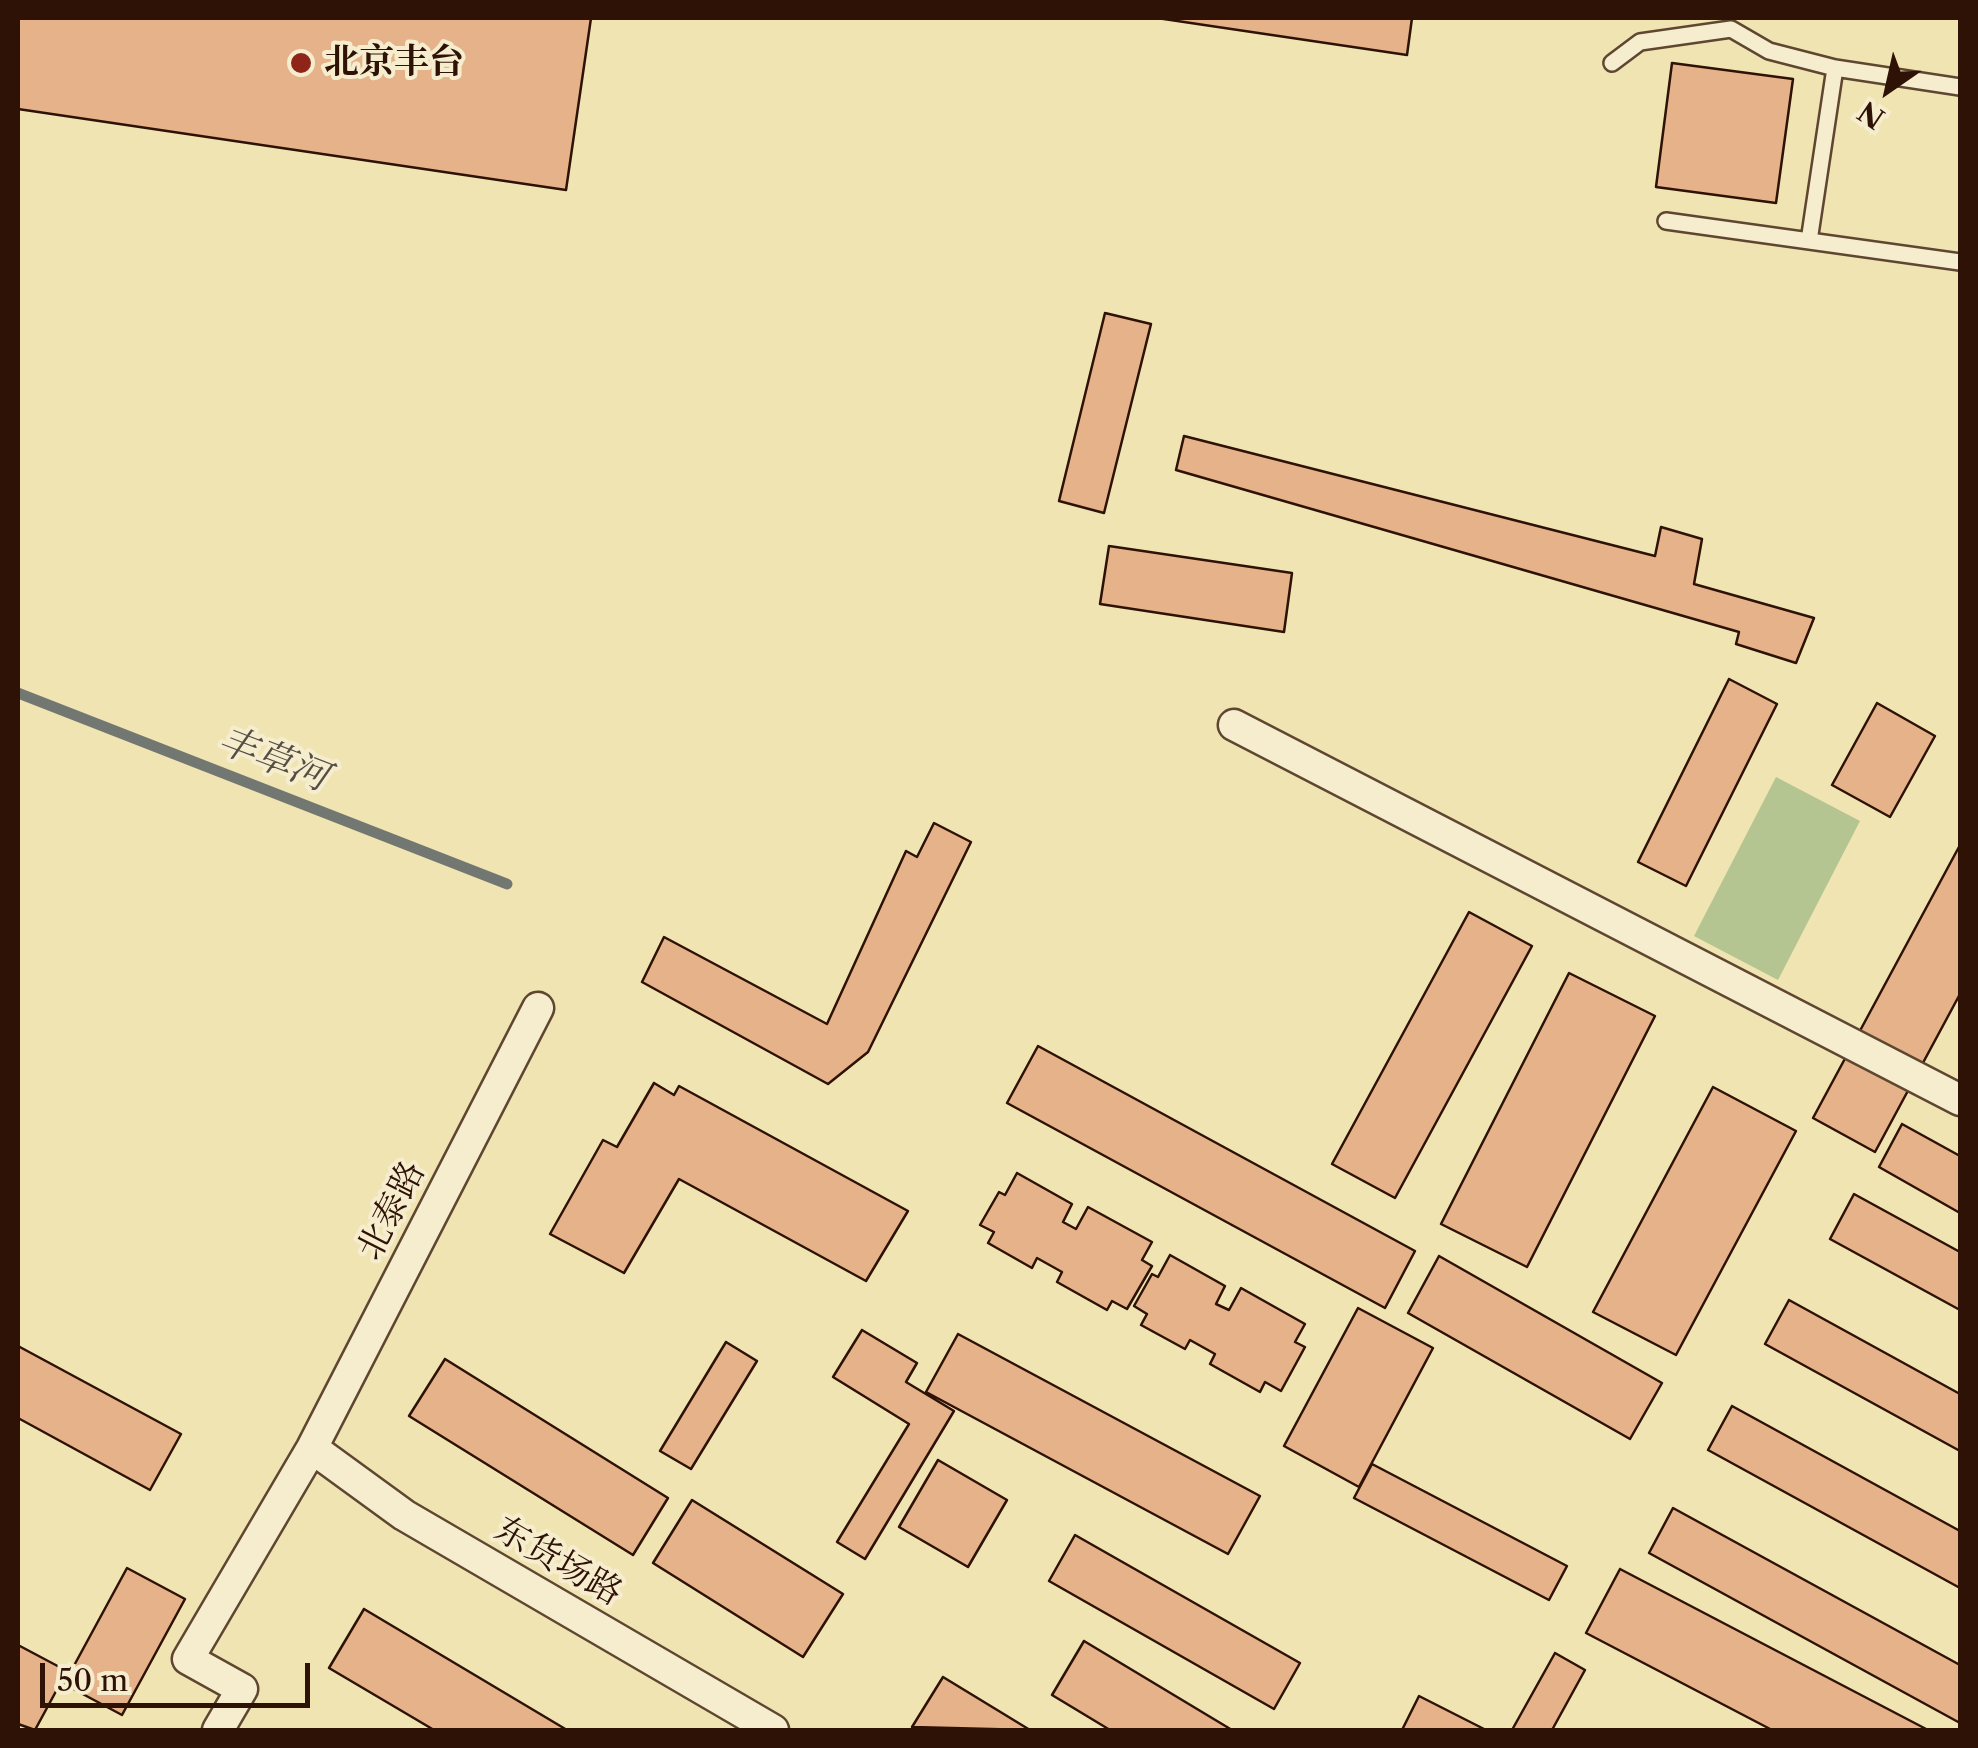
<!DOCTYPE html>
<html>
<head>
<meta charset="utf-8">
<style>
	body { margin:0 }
	#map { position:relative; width:1978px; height:1748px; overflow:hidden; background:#f0e4b3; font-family:"Libre Caslon Text",serif }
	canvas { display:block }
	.frame { position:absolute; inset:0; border:20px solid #2e1206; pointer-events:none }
	.north { position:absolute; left:1838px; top:40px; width:100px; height:100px; -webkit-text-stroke:8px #f5edce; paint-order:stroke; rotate:214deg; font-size:28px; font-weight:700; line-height:40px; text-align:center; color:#2e1206 }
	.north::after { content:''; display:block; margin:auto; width:35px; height:45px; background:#2e1206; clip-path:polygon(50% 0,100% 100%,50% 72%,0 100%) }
	.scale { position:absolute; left:40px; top:1663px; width:270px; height:45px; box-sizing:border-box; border:5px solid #2e1206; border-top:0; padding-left:12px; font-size:30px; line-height:35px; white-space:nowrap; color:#2e1206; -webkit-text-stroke:8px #f5edce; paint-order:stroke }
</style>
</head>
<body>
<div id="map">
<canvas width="1978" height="1748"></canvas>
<div class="frame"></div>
<div class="north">N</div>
<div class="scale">50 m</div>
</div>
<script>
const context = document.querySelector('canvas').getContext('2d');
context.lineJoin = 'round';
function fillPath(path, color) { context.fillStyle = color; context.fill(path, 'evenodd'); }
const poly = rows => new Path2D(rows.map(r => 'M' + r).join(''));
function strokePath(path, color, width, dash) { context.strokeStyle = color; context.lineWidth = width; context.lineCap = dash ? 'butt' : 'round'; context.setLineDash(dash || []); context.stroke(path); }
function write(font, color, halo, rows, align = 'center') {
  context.font = font + ' "Libre Caslon Text","Noto Serif SC",serif'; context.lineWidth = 8; context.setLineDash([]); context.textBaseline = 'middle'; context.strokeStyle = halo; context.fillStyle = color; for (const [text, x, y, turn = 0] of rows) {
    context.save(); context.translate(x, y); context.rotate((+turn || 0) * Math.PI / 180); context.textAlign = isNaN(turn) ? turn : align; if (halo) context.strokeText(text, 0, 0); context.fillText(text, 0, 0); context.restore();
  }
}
fillPath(poly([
	[1776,777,1860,821,1778,980,1694,936]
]), '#b4c591');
strokePath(poly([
	[18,693,507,884]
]), '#727871', 11);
const building = poly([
	[18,18,591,18,566,190,18,109,18,18],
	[1157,18,1412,18,1407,55,1157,18],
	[1672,63,1793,79,1776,203,1656,187,1672,63],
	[1105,313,1151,324,1104,513,1059,501,1105,313],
	[1184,436,1655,556,1661,527,1702,539,1694,584,1814,618,1796,663,1736,644,1739,632,1176,470,1184,436],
	[1109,546,1292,573,1284,632,1100,604,1109,546],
	[1729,679,1777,704,1686,886,1638,862,1729,679],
	[1877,703,1935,736,1890,817,1832,785,1877,703],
	[934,823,971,842,868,1052,828,1084,642,982,664,937,827,1024,906,851,917,857,934,823],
	[1960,845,1960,994,1875,1152,1813,1118,1960,845],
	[1469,912,1532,946,1395,1198,1332,1164,1469,912],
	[1569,973,1655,1016,1527,1267,1441,1224,1569,973],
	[1038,1046,1415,1251,1385,1308,1007,1103,1038,1046],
	[654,1083,674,1095,679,1086,908,1211,866,1281,679,1179,624,1273,550,1234,603,1140,617,1147,654,1083],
	[1713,1087,1796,1131,1676,1355,1593,1312,1713,1087],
	[1902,1124,1960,1156,1960,1213,1879,1167,1902,1124],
	[1017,1173,1072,1204,1063,1222,1076,1229,1088,1207,1152,1242,1142,1260,1152,1266,1127,1309,1112,1301,1107,1310,1057,1282,1062,1272,1037,1258,1032,1268,988,1243,994,1232,980,1225,999,1192,1005,1195,1017,1173],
	[1854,1194,1960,1252,1960,1310,1830,1239,1854,1194],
	[1170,1255,1225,1286,1216,1304,1229,1310,1241,1288,1305,1324,1295,1342,1305,1347,1281,1391,1265,1382,1260,1392,1210,1364,1215,1354,1190,1340,1185,1349,1141,1325,1147,1314,1134,1306,1152,1274,1158,1277,1170,1255],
	[1439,1256,1662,1383,1630,1439,1408,1313,1439,1256],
	[1789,1300,1960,1394,1960,1451,1765,1344,1789,1300],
	[1358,1308,1433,1348,1359,1487,1284,1446,1358,1308],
	[862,1330,917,1363,906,1382,954,1411,865,1559,837,1542,909,1424,833,1377,862,1330],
	[958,1334,1260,1496,1228,1554,926,1392,958,1334],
	[726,1342,757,1361,691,1469,660,1451,726,1342],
	[18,1346,181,1434,150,1490,18,1418,18,1346],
	[445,1359,668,1498,633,1555,409,1416,445,1359],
	[1732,1406,1960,1531,1960,1588,1708,1450,1732,1406],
	[938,1460,1007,1500,968,1567,899,1527,938,1460],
	[1372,1464,1567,1566,1549,1600,1354,1498,1372,1464],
	[692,1500,843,1594,803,1657,653,1563,692,1500],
	[1673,1508,1960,1665,1960,1723,1649,1553,1673,1508],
	[1075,1535,1300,1663,1274,1709,1049,1581,1075,1535],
	[127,1568,185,1599,122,1715,64,1684,127,1568],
	[1620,1569,1928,1730,1772,1730,1586,1633,1620,1569],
	[364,1609,567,1730,434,1730,329,1668,364,1609],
	[1084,1641,1232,1730,1110,1730,1052,1695,1084,1641],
	[18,1645,67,1671,35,1730,18,1724,18,1645],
	[1555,1653,1585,1670,1552,1730,1512,1730,1555,1653],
	[943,1677,1030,1730,912,1727,943,1677],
	[1419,1696,1486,1730,1402,1730,1419,1696]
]);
fillPath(building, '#e5b289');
strokePath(building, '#2e1206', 2.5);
const lane = poly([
	[1612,63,1640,42,1731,29,1769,51,1835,68,1960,87],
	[1666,221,1960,262],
	[1809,241,1835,68]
]);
const street = poly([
	[1234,725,1960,1100],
	[312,1448,404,1515,773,1730],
	[218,1730,242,1689,188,1659,312,1448,538,1008]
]);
strokePath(lane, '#5e4631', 20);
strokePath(street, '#5e4631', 35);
strokePath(lane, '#f5edce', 15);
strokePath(street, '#f5edce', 30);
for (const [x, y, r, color] of [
	[301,63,12,"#8f2418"]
]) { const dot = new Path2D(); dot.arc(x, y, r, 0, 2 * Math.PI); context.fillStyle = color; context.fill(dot); strokePath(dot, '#f5edce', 4); }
write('bold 35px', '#2e1206', '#f5edce', [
	["北京丰台",324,63]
], 'left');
write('35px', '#2e1206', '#f5edce', [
	["北泰路",392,1211,-63],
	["东货场路",558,1562,30]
]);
write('italic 38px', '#564e44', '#f5edce', [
	["丰草河",273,760,21]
]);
</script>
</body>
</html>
